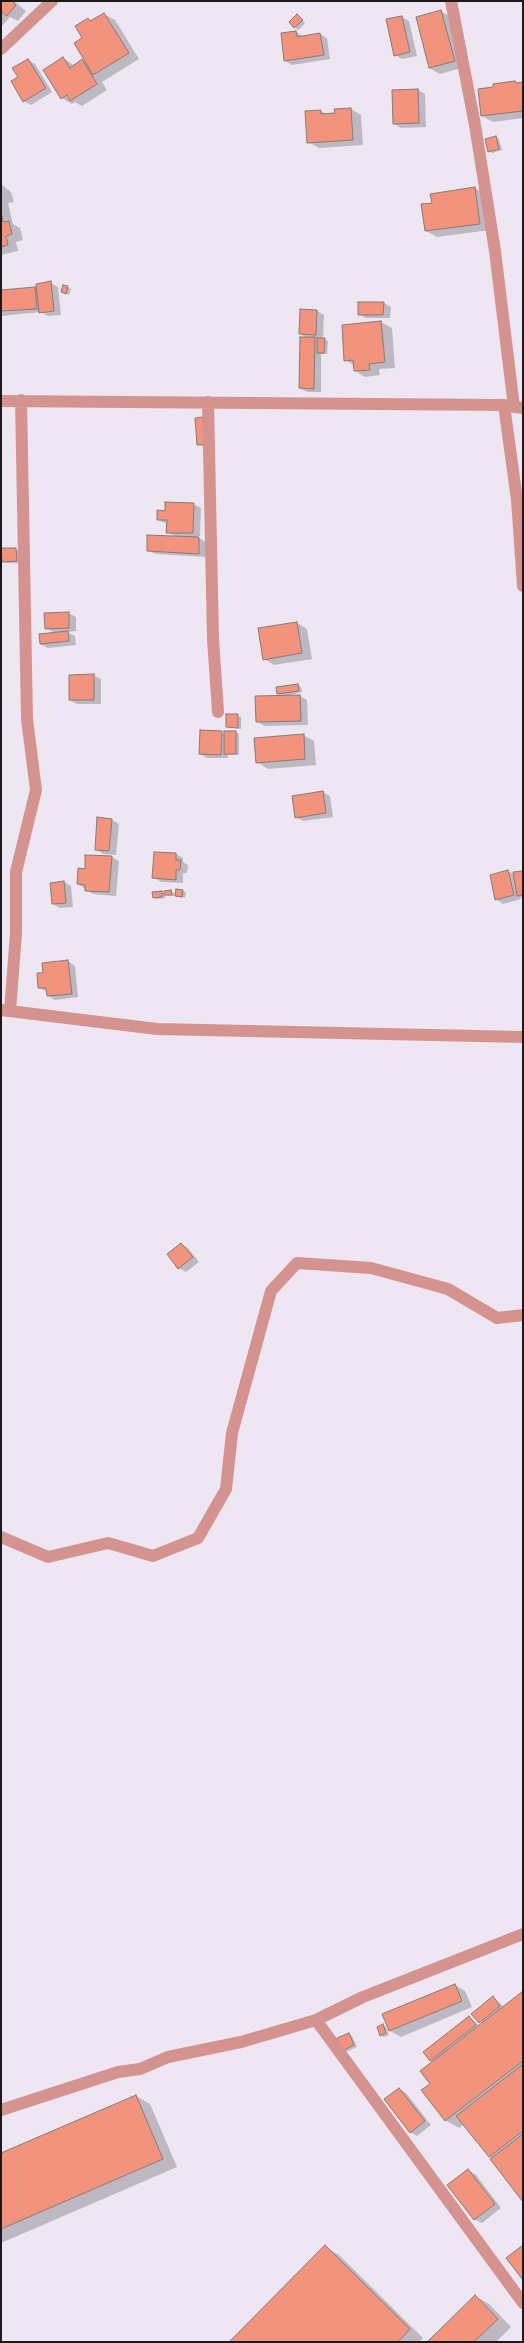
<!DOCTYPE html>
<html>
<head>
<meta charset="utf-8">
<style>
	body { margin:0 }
	#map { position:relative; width:524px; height:2343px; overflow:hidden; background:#eee7f3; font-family:Rubik,sans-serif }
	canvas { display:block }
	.frame { position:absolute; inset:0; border:2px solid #1c191d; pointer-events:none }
</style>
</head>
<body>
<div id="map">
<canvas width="524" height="2343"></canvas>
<div class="frame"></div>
</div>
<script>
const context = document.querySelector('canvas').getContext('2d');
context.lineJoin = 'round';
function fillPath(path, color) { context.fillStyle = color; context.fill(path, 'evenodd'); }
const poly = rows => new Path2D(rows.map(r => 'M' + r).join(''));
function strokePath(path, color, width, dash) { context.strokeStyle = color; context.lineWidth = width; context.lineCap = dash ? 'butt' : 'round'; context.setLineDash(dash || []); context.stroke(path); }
fillPath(poly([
	[1,1,14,1,26,11,18,21,10,17,1,27],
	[441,11,452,18,465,67,440,74,429,68],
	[104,14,115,20,139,59,102,82,107,90,82,106,75,102,72,104,62,98,63,58,75,66,82,61,87,63,83,38,88,20,91,22],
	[300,17,305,23,298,30,290,22],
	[402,17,409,21,417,56,402,59,395,55],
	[296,32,303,36,320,34,327,38,330,59,292,65,285,61,283,34],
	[28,60,35,64,52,92,31,105,24,101,19,77],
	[523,83,523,118,493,122,482,116],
	[418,90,425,94,426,127,401,128,394,124,393,91],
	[351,109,361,115,363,145,319,148,308,142,320,111,327,114],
	[496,137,499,139,502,150,492,153,489,151],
	[1,184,11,192,14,202,8,203,13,224,20,228,23,240,16,242,18,251,1,255],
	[475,188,486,194,490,230,437,237,426,231,433,203],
	[51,283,58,287,61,315,48,316,41,312,1,316,1,291,35,288,38,290],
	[68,287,71,289,69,295,62,292],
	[384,303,391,307,390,318,366,318,359,314],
	[317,311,324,315,323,339,328,341,327,354,321,354,321,392,307,392,300,388,307,338,300,334],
	[381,322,392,328,395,368,379,369,380,375,365,377,355,371,354,365,345,360],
	[193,504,201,508,200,536,196,536,206,542,206,557,155,554,148,550,176,537,168,532,168,524,158,520,166,512],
	[16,549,19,551,20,563,6,563,3,561],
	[68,613,76,617,76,631,67,632,75,636,76,645,48,648,40,644,55,633,46,628],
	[297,623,307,629,312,659,274,665,264,659],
	[93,675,101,679,101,704,77,704,70,700],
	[298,685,301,687,302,692,284,697,300,696,307,700,308,725,264,726,257,721,283,697,278,694,277,688],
	[227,715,241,717,241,729,227,727],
	[221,732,225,734,236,732,239,734,239,755,228,755,228,758,207,758,200,754],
	[303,735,314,741,316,765,268,769,257,762],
	[323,792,330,796,333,817,303,821,296,817],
	[112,820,119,824,116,855,103,854,96,849],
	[176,854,183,858,183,862,188,865,187,873,183,873,183,883,161,882,153,877],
	[112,857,119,861,116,896,93,894,78,884,85,870],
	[508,871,515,875,523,872,523,898,520,897,521,899,503,904,496,899,491,876],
	[64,882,71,886,73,907,60,908,53,904],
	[171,891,174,893,175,896,165,895,165,898,157,899,154,897,162,892,165,894],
	[182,891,186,892,185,898,176,896],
	[68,961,75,966,78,997,55,1000,48,996,48,992,39,988,44,973],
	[181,1244,188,1248,199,1262,186,1272,179,1268],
	[455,1985,465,1991,472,2007,401,2037,390,2031],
	[523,1993,523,2200,464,2124,459,2128,445,2120,431,2084,433,2062,430,2061,469,2017,480,2026,482,2024,473,2014,493,1998,504,2007],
	[383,2025,386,2027,389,2035,384,2037,381,2035],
	[349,2034,352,2036,357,2047,346,2052,343,2050],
	[399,2089,406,2093,431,2125,417,2136,410,2132],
	[136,2096,150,2104,177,2167,1,2243,1,2154],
	[468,2170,476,2175,501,2208,482,2223,474,2219],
	[325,2247,339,2255,423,2338,419,2342,231,2342],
	[475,2296,489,2304,511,2327,496,2342,428,2342]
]), '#0003');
const building = poly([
	[1,1,12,1,16,5,7,16,1,11,1,1],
	[441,10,455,61,429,68,416,17,441,10],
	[104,13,129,53,93,75,74,43,82,38,75,26,88,18,90,21,104,13],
	[297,14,303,20,294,28,289,22,297,14],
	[402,16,410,52,394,56,386,19,402,16],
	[296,31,297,37,320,33,324,55,284,61,281,33,296,31],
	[63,57,70,68,82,59,97,84,70,101,67,95,61,99,43,70,63,57],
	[28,59,46,88,23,102,11,81,18,77,12,68,28,59],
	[515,81,516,83,523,82,523,111,481,116,478,89,493,87,493,84,515,81],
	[418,89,419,123,393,124,392,90,418,89],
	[351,108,353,140,307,143,305,111,321,110,321,114,335,113,334,109,351,108],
	[496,136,499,149,488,152,485,139,496,136],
	[475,187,480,224,425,231,421,204,432,203,430,194,475,187],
	[1,212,3,222,9,221,12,234,6,236,8,245,1,247,1,212],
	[51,281,54,311,39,313,36,284,51,281],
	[63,285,68,286,66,294,61,292,63,285],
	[35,287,37,309,1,311,1,290,35,287],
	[358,302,384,302,383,315,358,315,358,302],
	[300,309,317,310,316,335,299,334,300,309],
	[381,321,385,362,369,364,370,370,354,371,353,360,344,361,342,325,381,321],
	[300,337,315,337,314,389,299,388,300,337],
	[317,338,325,338,324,353,317,353,317,338],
	[203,417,205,445,197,445,195,418,203,417],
	[165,502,194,503,193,533,166,533,167,520,157,520,157,510,165,511,165,502],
	[147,535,199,537,199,554,147,551,147,535],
	[1,548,16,548,17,561,2,562,1,548],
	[69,612,69,628,45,629,44,613,69,612],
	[297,622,302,653,263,660,258,628,297,622],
	[68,631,69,641,40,644,39,634,68,631],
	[94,674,94,700,69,700,69,675,94,674],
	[298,684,299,691,277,694,276,687,298,684],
	[300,695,301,721,256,722,255,696,300,695],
	[226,714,238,714,238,728,226,727,226,714],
	[200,730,222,731,221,755,199,754,200,730],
	[224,731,236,731,236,754,224,754,224,731],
	[304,734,305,759,256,763,254,738,304,734],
	[323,791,326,813,295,818,292,796,323,791],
	[97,817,112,819,109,851,95,850,97,817],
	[154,852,176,853,176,860,181,860,180,870,176,870,176,880,152,878,154,852],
	[85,855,112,856,109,892,85,891,85,885,77,884,78,868,85,869,85,855],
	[508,870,514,895,495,900,490,875,508,870],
	[523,871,523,895,517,896,513,872,523,871],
	[64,881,66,903,52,904,50,883,64,881],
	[176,889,183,890,182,897,175,896,176,889],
	[171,890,172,895,164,895,164,891,171,890],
	[162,891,162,897,153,898,152,892,162,891],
	[68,960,72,994,47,996,46,988,38,988,37,973,43,973,42,963,68,960],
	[181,1243,193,1257,178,1269,167,1254,181,1243],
	[455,1984,462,2001,389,2031,382,2014,455,1984],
	[523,1991,523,2061,445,2121,421,2090,430,2084,420,2071,523,1991],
	[493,1996,500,2006,479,2023,471,2014,493,1996],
	[469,2016,476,2025,430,2061,423,2052,469,2016],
	[383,2024,386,2033,380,2036,377,2027,383,2024],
	[349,2033,354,2045,342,2051,337,2038,349,2033],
	[523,2064,523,2131,489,2157,456,2116,523,2064],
	[399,2088,425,2121,410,2133,384,2099,399,2088],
	[136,2095,163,2159,1,2229,1,2153,136,2095],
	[523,2134,523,2202,490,2159,523,2134],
	[468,2169,495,2204,474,2220,447,2185,468,2169],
	[325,2245,410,2329,398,2342,229,2342,325,2245],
	[523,2245,523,2280,506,2258,523,2245],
	[475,2295,498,2319,474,2342,427,2342,475,2295]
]);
fillPath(building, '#f1937d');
strokePath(building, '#887a76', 1);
strokePath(poly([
	[451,1,475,125,495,251,514,407],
	[1,49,52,1],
	[1,401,504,405,523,408],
	[208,402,213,639,218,712],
	[504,405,517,500,523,586],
	[1,1010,157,1029,523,1037],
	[10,1011,16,933,16,872,36,790,27,719,21,400],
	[1,1537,48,1557,108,1543,153,1556,198,1538,226,1489,232,1433,271,1291,297,1263,371,1268,448,1289,497,1318,523,1315],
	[316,2020,523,2303],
	[1,2110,118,2072,140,2069,168,2057,241,2042,316,2020,363,1997,523,1934]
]), '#d59390', 12);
</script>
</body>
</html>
